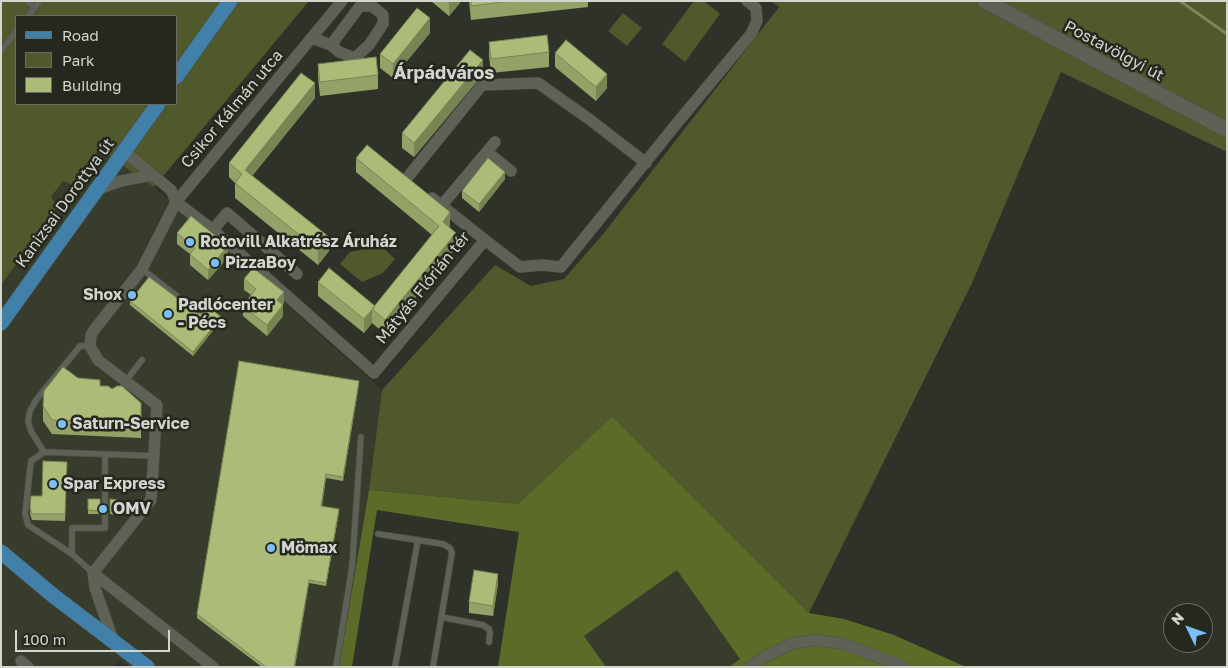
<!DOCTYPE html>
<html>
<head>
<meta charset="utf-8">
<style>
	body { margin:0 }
	#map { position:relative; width:1228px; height:668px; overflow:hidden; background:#2f3228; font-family:"Golos Text",sans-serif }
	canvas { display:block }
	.frame { position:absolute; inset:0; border:2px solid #d3d5cf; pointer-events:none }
	.legend { position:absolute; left:15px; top:15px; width:162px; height:90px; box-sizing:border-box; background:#25281e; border:1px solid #6b6d65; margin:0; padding:6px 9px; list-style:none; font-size:15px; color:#d3d5cf }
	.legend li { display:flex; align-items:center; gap:10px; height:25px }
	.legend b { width:25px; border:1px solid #6b6d65 }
	.north { position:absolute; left:1163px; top:603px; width:50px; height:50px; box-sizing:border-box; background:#25281e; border:1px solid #6b6d65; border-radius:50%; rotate:312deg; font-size:14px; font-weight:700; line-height:20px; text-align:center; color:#d3d5cf }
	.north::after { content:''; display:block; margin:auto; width:18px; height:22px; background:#7abff8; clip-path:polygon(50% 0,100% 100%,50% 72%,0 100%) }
	.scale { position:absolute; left:15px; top:630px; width:155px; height:22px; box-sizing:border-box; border:2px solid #d3d5cf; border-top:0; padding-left:6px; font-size:15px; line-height:18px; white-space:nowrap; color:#d3d5cf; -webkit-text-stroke:4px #25281e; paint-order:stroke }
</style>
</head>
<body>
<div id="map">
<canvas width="1228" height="668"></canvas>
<div class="frame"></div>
<ul class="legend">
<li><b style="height:6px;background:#4180a9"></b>Road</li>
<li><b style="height:14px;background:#4f592c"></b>Park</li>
<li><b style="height:14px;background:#acbc78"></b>Building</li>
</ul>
<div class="north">N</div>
<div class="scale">100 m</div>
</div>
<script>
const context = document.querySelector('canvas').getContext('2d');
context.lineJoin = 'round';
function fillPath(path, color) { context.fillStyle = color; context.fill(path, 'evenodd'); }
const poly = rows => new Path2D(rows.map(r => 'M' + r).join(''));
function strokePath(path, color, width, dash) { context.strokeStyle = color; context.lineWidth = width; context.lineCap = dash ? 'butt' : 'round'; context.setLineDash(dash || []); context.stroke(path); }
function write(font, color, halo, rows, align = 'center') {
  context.font = font + ' "Golos Text",sans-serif'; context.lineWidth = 5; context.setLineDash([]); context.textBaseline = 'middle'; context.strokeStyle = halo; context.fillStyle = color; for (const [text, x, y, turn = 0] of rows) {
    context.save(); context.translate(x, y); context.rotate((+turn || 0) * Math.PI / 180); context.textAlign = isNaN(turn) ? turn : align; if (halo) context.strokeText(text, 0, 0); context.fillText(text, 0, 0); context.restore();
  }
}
fillPath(poly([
	[99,148,154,187,382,390,369,490,339,667,130,667,119,660,113,667,1,667,1,285,58,206,51,197,64,180,73,185],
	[677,570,740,659,729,667,606,667,584,636]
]), '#383c2c');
fillPath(poly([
	[1,1,309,1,154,187,99,149,73,185,63,181,51,197,58,206,1,285],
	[16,16,176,16,176,104,16,104],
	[694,1,704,1,720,14,685,62,662,44],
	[771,1,1227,1,1227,152,1061,72,972,283,809,613,612,418,518,504,369,490,382,390,495,265,531,286,564,279,604,233,779,7],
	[623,13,642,28,627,46,608,31],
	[381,246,395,259,383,273,362,282,340,264,350,252]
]), '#4f592c');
fillPath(poly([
	[612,417,809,613,844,619,894,635,966,667,729,667,740,659,677,570,584,636,606,667,498,667,519,532,377,510,352,667,339,667,369,490,518,504]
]), '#5d6b28');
strokePath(poly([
	[1180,1,1227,34]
]), '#7c8655', 3);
const service = poly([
	[27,1,35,8],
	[28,16,40,1],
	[1,51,16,31],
	[142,269,199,313],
	[125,382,142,360],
	[44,452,31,431,28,421,30,411,36,400,80,346,90,346],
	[378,534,443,544,450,548,452,553,433,667],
	[72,554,72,528,105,528,105,454],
	[93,573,72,554,28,525,25,514,31,461,44,452,155,456],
	[441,617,483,625,489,629,490,632,489,642],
	[336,667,352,567,361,437],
	[395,667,418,540]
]);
const minor = poly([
	[312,38,331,45,360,6,372,6,383,15,383,24,369,45,355,58,339,52,331,45],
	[124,151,171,190,176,202],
	[487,152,511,171],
	[407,178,482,85,538,83,589,119,646,163],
	[96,190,121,181,152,175],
	[176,202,213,230,374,373,485,240,432,198],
	[442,205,495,142],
	[213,230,227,213,297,274],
	[485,240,520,267,542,265,561,267,673,128,751,34,757,21,756,8,747,1],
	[93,573,213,667],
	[113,640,95,588,93,573,151,500,157,405,98,360,90,346,91,335,94,330,142,269,176,202,342,1],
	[21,661,28,667],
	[750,667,766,656,794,643,816,640,844,644,904,667]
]);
const tertiary = poly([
	[985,1,1227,130]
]);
const primary = poly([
	[176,77,230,1],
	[1,323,158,104],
	[1,552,55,597,147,667]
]);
strokePath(service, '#4c4e45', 7);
strokePath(minor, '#4c4e45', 12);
strokePath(tertiary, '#4c4e45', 16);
strokePath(primary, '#4c4e45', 16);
strokePath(service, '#5e6156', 5.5);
strokePath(minor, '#5e6156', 11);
strokePath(tertiary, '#5e6156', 15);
strokePath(primary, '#4180a9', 15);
fillPath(poly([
	[431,1,460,1,460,3,449,16],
	[469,1,588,1,588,7,471,20],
	[430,33,393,78,380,68,380,54],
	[489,42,549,52,549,67,491,73,489,56],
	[555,53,607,88,596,101,555,67],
	[318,64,378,75,378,89,320,96,318,78],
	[483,74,414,157,402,148,402,133],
	[315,98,252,176,329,251,318,265,235,198,235,183,229,177,229,163],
	[356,158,450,227,450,228,456,248,385,334,372,323,364,333,318,296,318,282,375,306,432,235,356,172],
	[505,179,479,212,462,198,462,191],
	[177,233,228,257,208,280,190,265,190,254,177,244],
	[244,279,284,303,282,305,283,316,267,336,243,316,243,306,251,295,244,290],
	[130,301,197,313,221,320,193,356,130,305],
	[78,378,100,386,141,417,141,438,52,434,43,421,43,406],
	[359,384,343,481,326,478,322,506,339,512,326,586,309,583,295,667,262,667,197,618,197,614],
	[67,468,65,521,32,520,30,514,30,507,42,496],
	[88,499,100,499,100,514,88,514],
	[110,499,117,500,117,515,110,514],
	[498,584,493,616,469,613,469,602]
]), '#94a267');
fillPath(poly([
	[449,1,460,1,460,3,449,16],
	[430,18,430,33,393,78,393,64],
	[483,60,483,74,414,157,414,143],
	[607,74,607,88,596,101,596,87],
	[315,83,315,98,245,185,245,170],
	[505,172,505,179,479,212,479,204],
	[450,212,450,227,443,236,443,222],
	[456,233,456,248,385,334,385,320],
	[329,237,329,251,318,265,318,250],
	[228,246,228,257,208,280,208,270],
	[284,292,284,303,277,311,277,300],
	[283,305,283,316,267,336,267,325],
	[375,306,372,309,372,323,364,333,364,319],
	[221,317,221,320,193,356,193,352],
	[359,381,359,384,343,481,343,477],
	[339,509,339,512,326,586,326,583],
	[498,574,498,584,493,616,493,606],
	[309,580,309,583,294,667]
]), '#788454');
const building = poly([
	[471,1,510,1,471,6,471,1],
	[417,8,430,18,393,64,380,54,417,8],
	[547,35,549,52,491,59,489,42,547,35],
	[566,40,607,74,596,87,555,53,566,40],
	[470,50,483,60,414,143,402,133,470,50],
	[376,57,378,75,320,82,318,64,376,57],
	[301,73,315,83,245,170,329,237,318,250,235,183,242,174,229,163,301,73],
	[367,145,450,212,443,222,456,233,385,320,372,309,439,226,356,158,367,145],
	[488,158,505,172,479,204,462,191,488,158],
	[191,216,228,246,208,270,190,254,195,248,177,233,191,216],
	[253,268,284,292,277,300,283,305,267,325,243,306,256,289,244,279,253,268],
	[329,268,375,306,364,319,318,282,329,268],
	[149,277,197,313,201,314,208,306,221,317,193,352,130,301,149,277],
	[239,361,359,381,343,477,326,474,321,506,339,509,326,583,309,580,294,667,266,667,197,614,239,361],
	[63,367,78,378,100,380,100,386,108,386,112,389,117,386,122,386,141,403,141,423,52,420,43,406,44,391,63,367],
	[43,461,67,462,65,514,32,514,30,507,31,496,42,496,43,461],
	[88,499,100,499,100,511,88,510,88,499],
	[110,499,117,500,117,511,110,511,110,499],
	[474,570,498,574,493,606,469,602,474,570]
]);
fillPath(building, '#acbc78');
strokePath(building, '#788454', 1);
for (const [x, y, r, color] of [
	[190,242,5,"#7abff8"],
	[215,263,5,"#7abff8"],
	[132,295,5,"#7abff8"],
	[168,314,5,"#7abff8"],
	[62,424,5,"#7abff8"],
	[53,484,5,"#7abff8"],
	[103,509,5,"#7abff8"],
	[271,548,5,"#7abff8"]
]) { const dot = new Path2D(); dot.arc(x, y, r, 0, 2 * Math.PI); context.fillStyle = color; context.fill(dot); strokePath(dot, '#25281e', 2); }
write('16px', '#d3d5cf', '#25281e', [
	["Postavölgyi út",1114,51,28],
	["Csikor Kálmán utca",232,109,-50],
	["Kanizsai Dorottya út",65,203,-54],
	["Mátyás Flórián tér",423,288,-51]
]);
write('bold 16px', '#d3d5cf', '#25281e', [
	["Rotovill Alkatrész Áruház",200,242],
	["PizzaBoy",225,263],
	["Shox",122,295,"right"],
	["Padlócenter",178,305],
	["- Pécs",178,323],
	["Saturn-Service",72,424],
	["Spar Express",63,484],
	["OMV",113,509],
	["Mömax",281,548]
], 'left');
write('bold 18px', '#d3d5cf', '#25281e', [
	["Árpádváros",444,73]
]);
</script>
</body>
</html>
